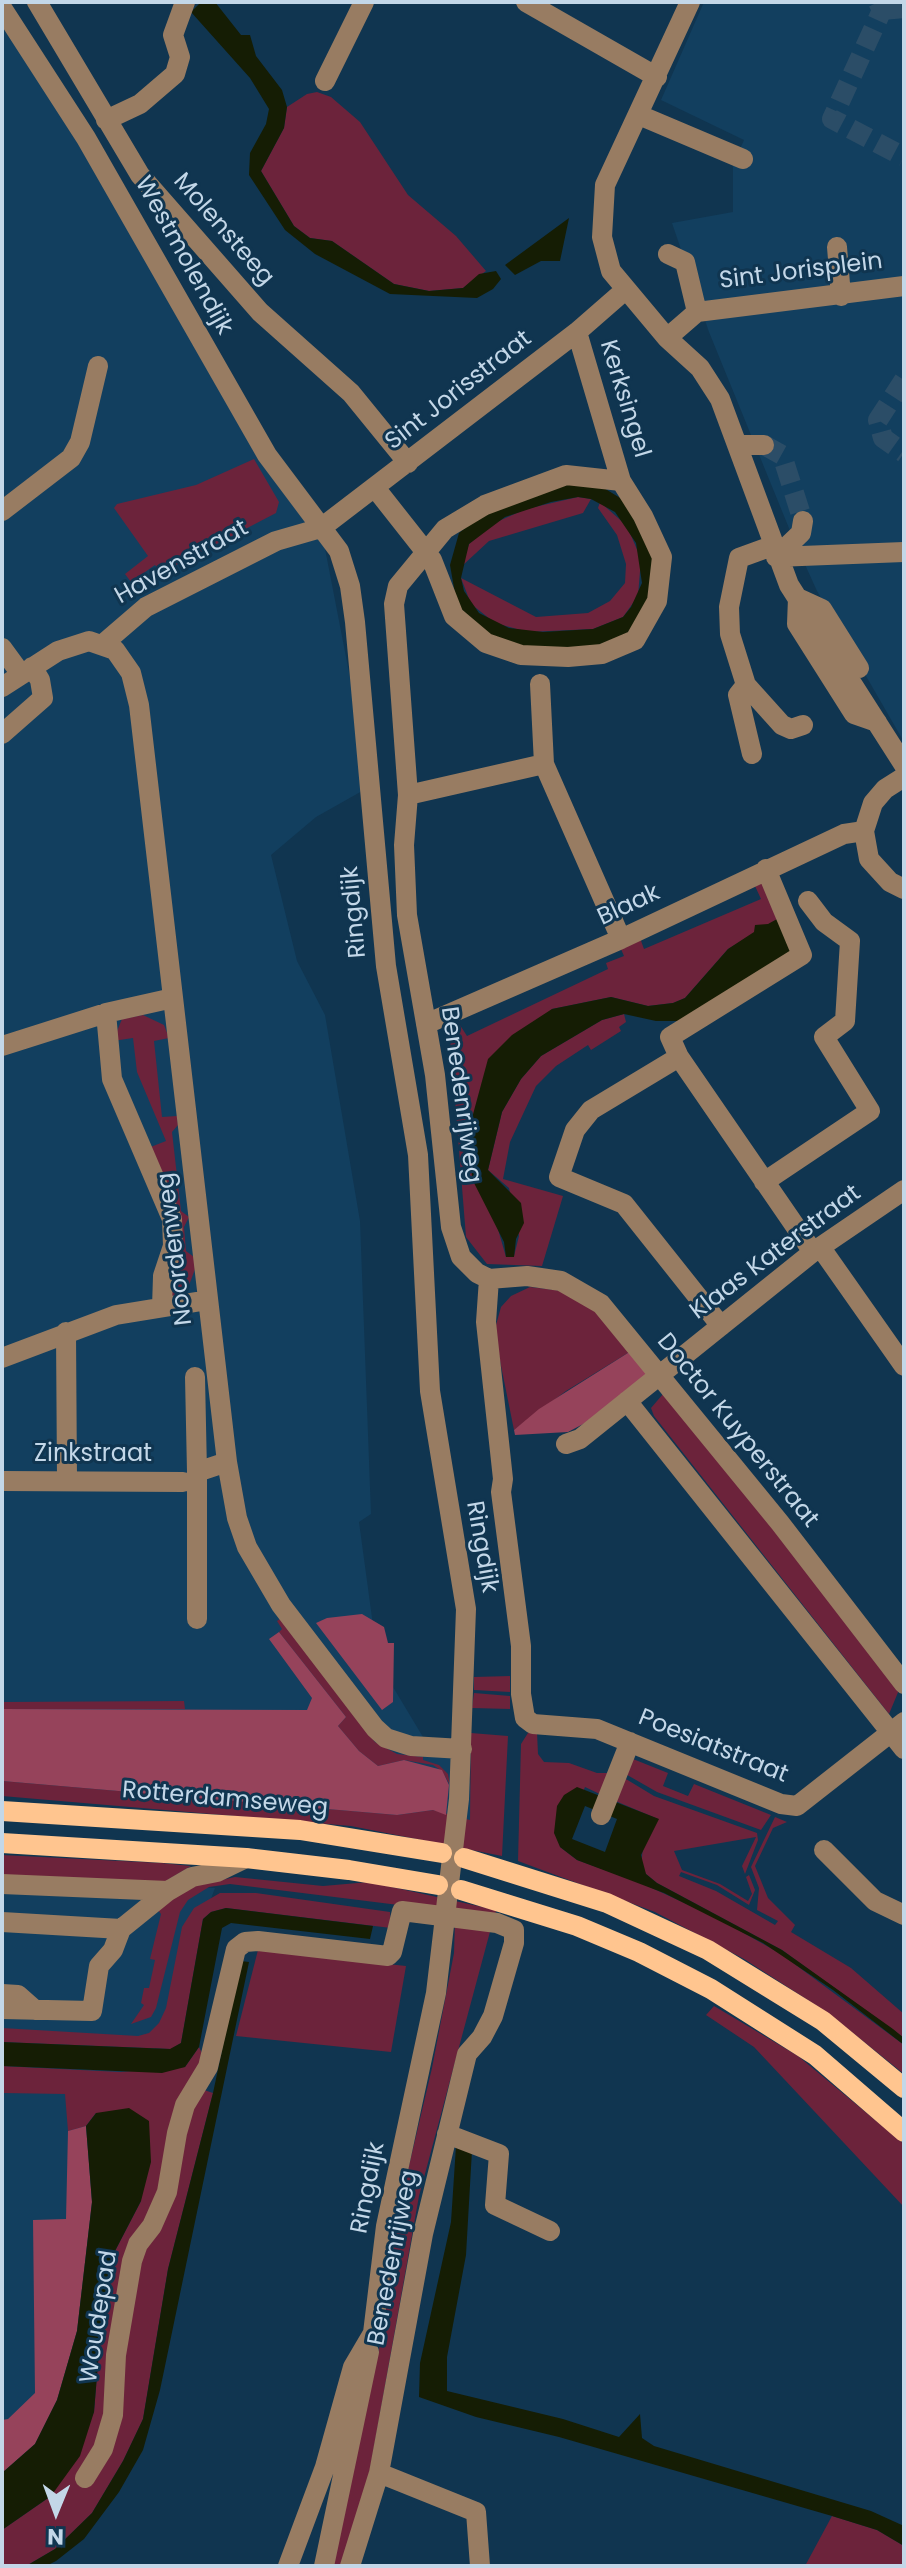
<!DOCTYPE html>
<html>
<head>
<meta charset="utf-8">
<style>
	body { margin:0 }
	#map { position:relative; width:906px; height:2568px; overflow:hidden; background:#103550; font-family:Poppins,sans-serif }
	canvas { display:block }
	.frame { position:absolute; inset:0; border:4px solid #c3d7e8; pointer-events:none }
	.north { position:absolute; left:16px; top:2472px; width:80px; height:80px; -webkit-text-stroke:6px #103550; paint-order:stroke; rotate:181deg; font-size:22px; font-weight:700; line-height:32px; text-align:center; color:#c3d7e8 }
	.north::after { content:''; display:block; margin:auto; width:28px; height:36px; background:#c3d7e8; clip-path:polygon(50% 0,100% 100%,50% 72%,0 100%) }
</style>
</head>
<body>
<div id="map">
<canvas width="906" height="2568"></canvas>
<div class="frame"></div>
<div class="north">N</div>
</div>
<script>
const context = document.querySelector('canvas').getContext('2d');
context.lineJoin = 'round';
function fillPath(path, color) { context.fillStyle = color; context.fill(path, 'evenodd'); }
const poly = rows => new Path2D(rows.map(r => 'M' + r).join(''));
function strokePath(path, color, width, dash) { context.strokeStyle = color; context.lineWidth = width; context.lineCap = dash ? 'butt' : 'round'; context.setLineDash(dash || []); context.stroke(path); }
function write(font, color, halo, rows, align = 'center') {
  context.font = font + ' Poppins,sans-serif'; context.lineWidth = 6; context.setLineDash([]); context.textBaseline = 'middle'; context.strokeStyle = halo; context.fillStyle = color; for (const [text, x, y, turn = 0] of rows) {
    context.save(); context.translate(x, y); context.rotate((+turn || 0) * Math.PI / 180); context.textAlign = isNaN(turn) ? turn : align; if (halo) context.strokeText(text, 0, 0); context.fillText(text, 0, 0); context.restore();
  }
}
fillPath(poly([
	[704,2,904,2,904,742,817,591,793,538,709,332,672,223,733,212,733,165,744,140,661,100],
	[2,8,321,528,371,786,316,817,271,855,297,961,325,1015,360,1221,371,1514,359,1522,378,1662,429,1747,462,1749,482,1831,2,1774],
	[2,1879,215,1888,120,2144,77,2377,2,2467]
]), '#123f5f');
fillPath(poly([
	[317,92,331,97,360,122,408,195,456,236,486,271,463,288,429,291,394,284,332,241,310,238,294,226,261,171,284,128,287,107,307,94],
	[254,459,279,502,276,513,161,573,155,565,131,582,125,574,148,556,114,508,117,504,196,485],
	[578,497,591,499,583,513,489,541,462,566,469,544,492,524,526,509],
	[600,502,627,526,641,559,638,596,623,617,593,629,528,632,495,623,471,604,461,578,536,617,588,613,610,601,625,583,626,564,617,535,598,508],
	[763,882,779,918,728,949,685,998,673,1003,648,1006,611,997,552,1009,469,1129,506,1257,514,1256,519,1236,509,1188,488,1170,502,1112,521,1079,541,1056,602,1020,624,1014,626,1022,619,1027,621,1031,591,1050,588,1045,556,1066,536,1086,510,1142,503,1179,563,1196,542,1266,487,1264,466,1237,449,1025,458,1022,467,1036,608,969,606,963,624,956,620,947,640,938,644,949,761,899,755,886],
	[143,1015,164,1025,169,1038,154,1041,162,1117,177,1116,178,1125,172,1132,181,1211,189,1217,184,1227,186,1251,194,1257,195,1269,188,1288,169,1298,174,1266,148,1148,166,1141,137,1072,133,1038,113,1041,122,1019],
	[530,1287,563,1291,589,1303,631,1351,566,1391,514,1430,496,1341,496,1325,501,1307,511,1296],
	[663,1394,675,1404,899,1690,889,1714,654,1416,651,1408],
	[280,1619,375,1742,397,1754,423,1757,423,1760,439,1765,448,1774,450,1785,442,1771,433,1765,404,1760,378,1766,359,1751,338,1726,346,1717,279,1632,282,1629,277,1621],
	[510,1676,510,1692,474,1690,474,1677],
	[474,1693,510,1696,510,1709,472,1708],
	[184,1701,185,1709,2,1709,2,1702],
	[537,1732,538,1754,544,1762,569,1763,597,1773,611,1773,604,1796,585,1787,560,1847,577,1860,641,1883,717,1918,781,1954,904,2045,904,2074,828,2013,744,1959,655,1912,518,1861,521,1744,528,1733],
	[471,1733,508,1736,502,1856,351,1826,2,1796,2,1781,397,1815,433,1810,470,1820],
	[628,1757,668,1773,663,1786,688,1796,694,1784,771,1815,761,1830,657,1792,622,1772],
	[621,1776,654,1796,757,1833,758,1840,745,1874,742,1866,756,1837,674,1851,682,1870,720,1884,748,1901,752,1894,746,1877,749,1875,755,1890,749,1905,717,1885,681,1872,679,1876,716,1891,775,1925,778,1921,757,1910,759,1888,751,1867,775,1817,787,1822,773,1828,755,1866,768,1898,795,1925,791,1932,851,1968,904,2014,904,2038,782,1950,657,1883,646,1874,641,1866,643,1847,658,1819,613,1800],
	[2,1855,161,1863,191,1866,164,1882,2,1875],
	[235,1877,323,1886,369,1882,496,1910,495,1917,230,1884,209,1887,188,1900,180,1912,156,2008,151,2017,131,2024,144,2005,141,2003,144,1988,149,1988,155,1960,150,1959,161,1914,157,1909,191,1887],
	[220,1893,256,1893,390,1912,391,1928,226,1908,211,1912,203,1919,181,2043,171,2049,2,2042,2,2028,138,2036,149,2033,159,2023,166,2008,182,1927,194,1908],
	[455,1921,491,1928,419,2196,369,2475,342,2566,330,2566,379,2350,400,2204,432,2068,454,1953],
	[258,1950,406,1966,391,2052,236,2036],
	[714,2006,798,2056,904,2144,904,2207,754,2047,706,2015],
	[199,2047,205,2059,178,2140,201,2089,213,2093,168,2269,143,2419,123,2461,92,2513,55,2549,26,2566,2,2566,2,2530,51,2496,94,2412,99,2351,115,2251,141,2201,96,2113,86,2126,68,2131,65,2094,2,2093,2,2066,120,2072,185,2067],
	[832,2516,877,2530,904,2546,904,2566,805,2566]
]), '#6c233b');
fillPath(poly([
	[631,1351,647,1375,587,1422,568,1432,515,1435,514,1430,539,1409],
	[362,1614,384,1627,388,1643,394,1643,393,1702,382,1710,316,1623,327,1618],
	[279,1632,346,1717,338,1726,359,1751,378,1766,404,1760,442,1770,449,1785,446,1815,433,1810,397,1815,2,1781,2,1709,307,1710,312,1698,269,1639],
	[86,2126,92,2202,77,2331,57,2400,35,2444,2,2473,2,2420,8,2419,35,2393,33,2220,66,2219,68,2131]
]), '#96435b');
fillPath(poly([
	[201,2,215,2,241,35,250,35,256,56,282,90,287,107,284,128,261,171,294,226,310,238,332,241,394,284,429,291,463,288,479,274,496,271,501,279,493,289,477,298,390,294,315,254,285,230,249,175,250,153,266,124,269,109,250,78,191,12],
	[569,218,560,261,541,261,515,275,505,265],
	[570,484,599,485,625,501,654,561,650,603,626,635,592,647,526,648,490,636,457,605,450,565,459,533,487,510],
	[578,497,591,499,615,512,636,543,642,583,631,607,623,617,593,629,543,632,509,628,479,613,464,591,461,578,469,544,505,517,551,502],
	[779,918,793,952,682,1021,656,1021,624,1014,602,1020,541,1056,521,1079,502,1112,488,1170,521,1203,524,1223,516,1239,514,1257,506,1257,504,1242,472,1179,469,1129,488,1059,512,1035,552,1009,611,997,648,1006,673,1003,685,998,728,949,754,932,755,925,768,924],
	[577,1787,659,1819,641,1855,646,1874,657,1883,782,1950,893,2029,904,2038,904,2045,833,1990,763,1943,664,1893,577,1860,560,1847,554,1833,557,1806,564,1795],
	[585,1806,617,1819,605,1852,572,1839],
	[226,1908,373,1926,370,1939,231,1923,222,1928,199,2047,185,2067,162,2073,2,2066,2,2042,170,2049,181,2043,203,1919,211,1912],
	[241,1961,249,1962,160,2390,143,2450,119,2492,84,2539,56,2561,46,2566,26,2566,55,2549,92,2513,123,2461,143,2419,168,2269,213,2093],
	[129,2108,149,2121,151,2162,141,2201,115,2251,99,2351,94,2412,80,2456,51,2496,2,2530,2,2473,35,2444,57,2400,77,2331,92,2202,86,2126,96,2113],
	[456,2146,472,2150,466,2255,447,2357,447,2391,563,2419,619,2437,640,2414,642,2438,654,2446,871,2511,904,2526,904,2546,877,2530,832,2516,559,2437,476,2417,419,2397,420,2363,451,2222]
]), '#151d04');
strokePath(poly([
	[878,2,882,10,832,119,904,157],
	[882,10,904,8],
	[904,380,878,420,883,438,904,453],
	[764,445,782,455,803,521]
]), '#2b4d67', 20, [20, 10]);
strokePath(poly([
	[37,2,140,175,260,312,351,393,408,463],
	[526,2,657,77],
	[690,2,605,185,602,237,611,271,667,338,700,368,720,399,789,585,904,765],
	[2,8,86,138,267,455,339,551,350,586,355,622,386,966,418,1155,430,1391,466,1609,459,1799,436,1993,386,2226,373,2333,353,2367,325,2467,288,2566],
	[325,81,364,2],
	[639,115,743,159],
	[106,120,140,104,175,74,180,57,173,35,185,2],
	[837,247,841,296],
	[668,254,685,262,697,312],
	[667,338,697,312,904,286],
	[738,445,764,445],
	[621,481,566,475,485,505,445,529,398,586,394,604,408,795,404,845,407,915,435,1075,451,1227,461,1257,477,1273,489,1279,527,1276,561,1281,601,1304,780,1523,904,1684],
	[376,489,432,560,454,616,486,643,521,655,568,657,602,654,635,640,657,601,662,557,643,516,621,481,577,332],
	[2,511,71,458,80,442,98,366],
	[776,557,904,552],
	[776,557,801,533,803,521],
	[798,598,797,624,854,714,877,722],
	[798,598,822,609,859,668],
	[103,644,146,607,276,541,321,528,577,332,624,291],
	[2,648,21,674],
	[540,684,544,764,621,939],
	[746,685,782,725,791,729,803,725],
	[2,687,58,651,89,641,115,650,131,673,139,705,227,1462,237,1518,247,1547,281,1605,375,1728,386,1738,411,1746,462,1749],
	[2,734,43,698,40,680,32,667],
	[752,754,738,695,746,685,730,634,729,607,739,558,772,546],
	[904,777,885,789,873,803,864,831,869,859,890,882,904,889],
	[408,795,544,764],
	[106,1013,112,1079,172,1219,173,1246,163,1276,162,1307],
	[426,1024,621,939,844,834,864,831],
	[2,1046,106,1013,173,998],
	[679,1057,670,1037,802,955,766,869],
	[764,1182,870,1111,824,1037,845,1021,850,941,824,922,808,901],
	[821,1248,904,1366],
	[489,1279,486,1322,503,1479,501,1492,521,1646,521,1694,525,1718,533,1724,597,1729,781,1804,797,1806,904,1722],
	[721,1326,624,1204,559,1177,575,1130,591,1110,679,1057,813,1252],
	[66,1332,67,1480],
	[2,1358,116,1315,208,1300],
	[195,1377,197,1472],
	[627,1401,904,1749],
	[566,1444,580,1439,813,1252,904,1190],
	[2,1481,183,1482],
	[197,1619,197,1472,227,1462],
	[601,1815,630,1742],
	[824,1850,875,1901,904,1915],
	[2,1884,168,1891,192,1877,217,1872,246,1858],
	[2,1922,121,1929,168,1891],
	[2,1994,18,1995,35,2010],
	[2,2009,92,2011,99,1966,113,1950,121,1929],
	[447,2134,499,2154,495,2205,550,2231],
	[379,2473,476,2512,480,2566],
	[85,2478,103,2449,113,2415,116,2355,132,2261,138,2244,152,2226,167,2192,177,2133,185,2105,208,2067,236,1949,245,1942,258,1941,388,1956,392,1952,402,1911,497,1923,514,1930,514,1943,493,2016,482,2037,467,2054,423,2234,379,2473,350,2566],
	[324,2566,369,2352]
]), '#987c62', 20);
strokePath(poly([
	[2,1811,300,1830,442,1853],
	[2,1843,246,1858,349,1870,438,1885],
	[464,1858,607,1903,708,1950,823,2021,904,2088],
	[461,1890,577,1926,639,1952,711,1989,815,2055,904,2132]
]), '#ffc58f', 20);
write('24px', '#c3d7e8', '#103550', [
	["Molensteeg",223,230,49],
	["Westmolendijk",183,256,61],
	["Sint Jorisplein",801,272,-7],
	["Sint Jorisstraat",459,391,-38],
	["Kerksingel",624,399,73],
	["Havenstraat",182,563,-29],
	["Blaak",629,906,-25],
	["Ringdijk",355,912,-95],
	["Benedenrijweg",460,1095,82],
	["Noordenweg",176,1249,-97],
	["Klaas Katerstraat",776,1253,-37],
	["Doctor Kuyperstraat",737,1431,51],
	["Zinkstraat",93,1455],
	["Ringdijk",481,1547,80],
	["Poesiatstraat",713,1747,22],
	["Rotterdamseweg",225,1800,5],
	["Ringdijk",369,2188,-79],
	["Benedenrijweg",394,2258,-79],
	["Woudepad",100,2317,-81]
]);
</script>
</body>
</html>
